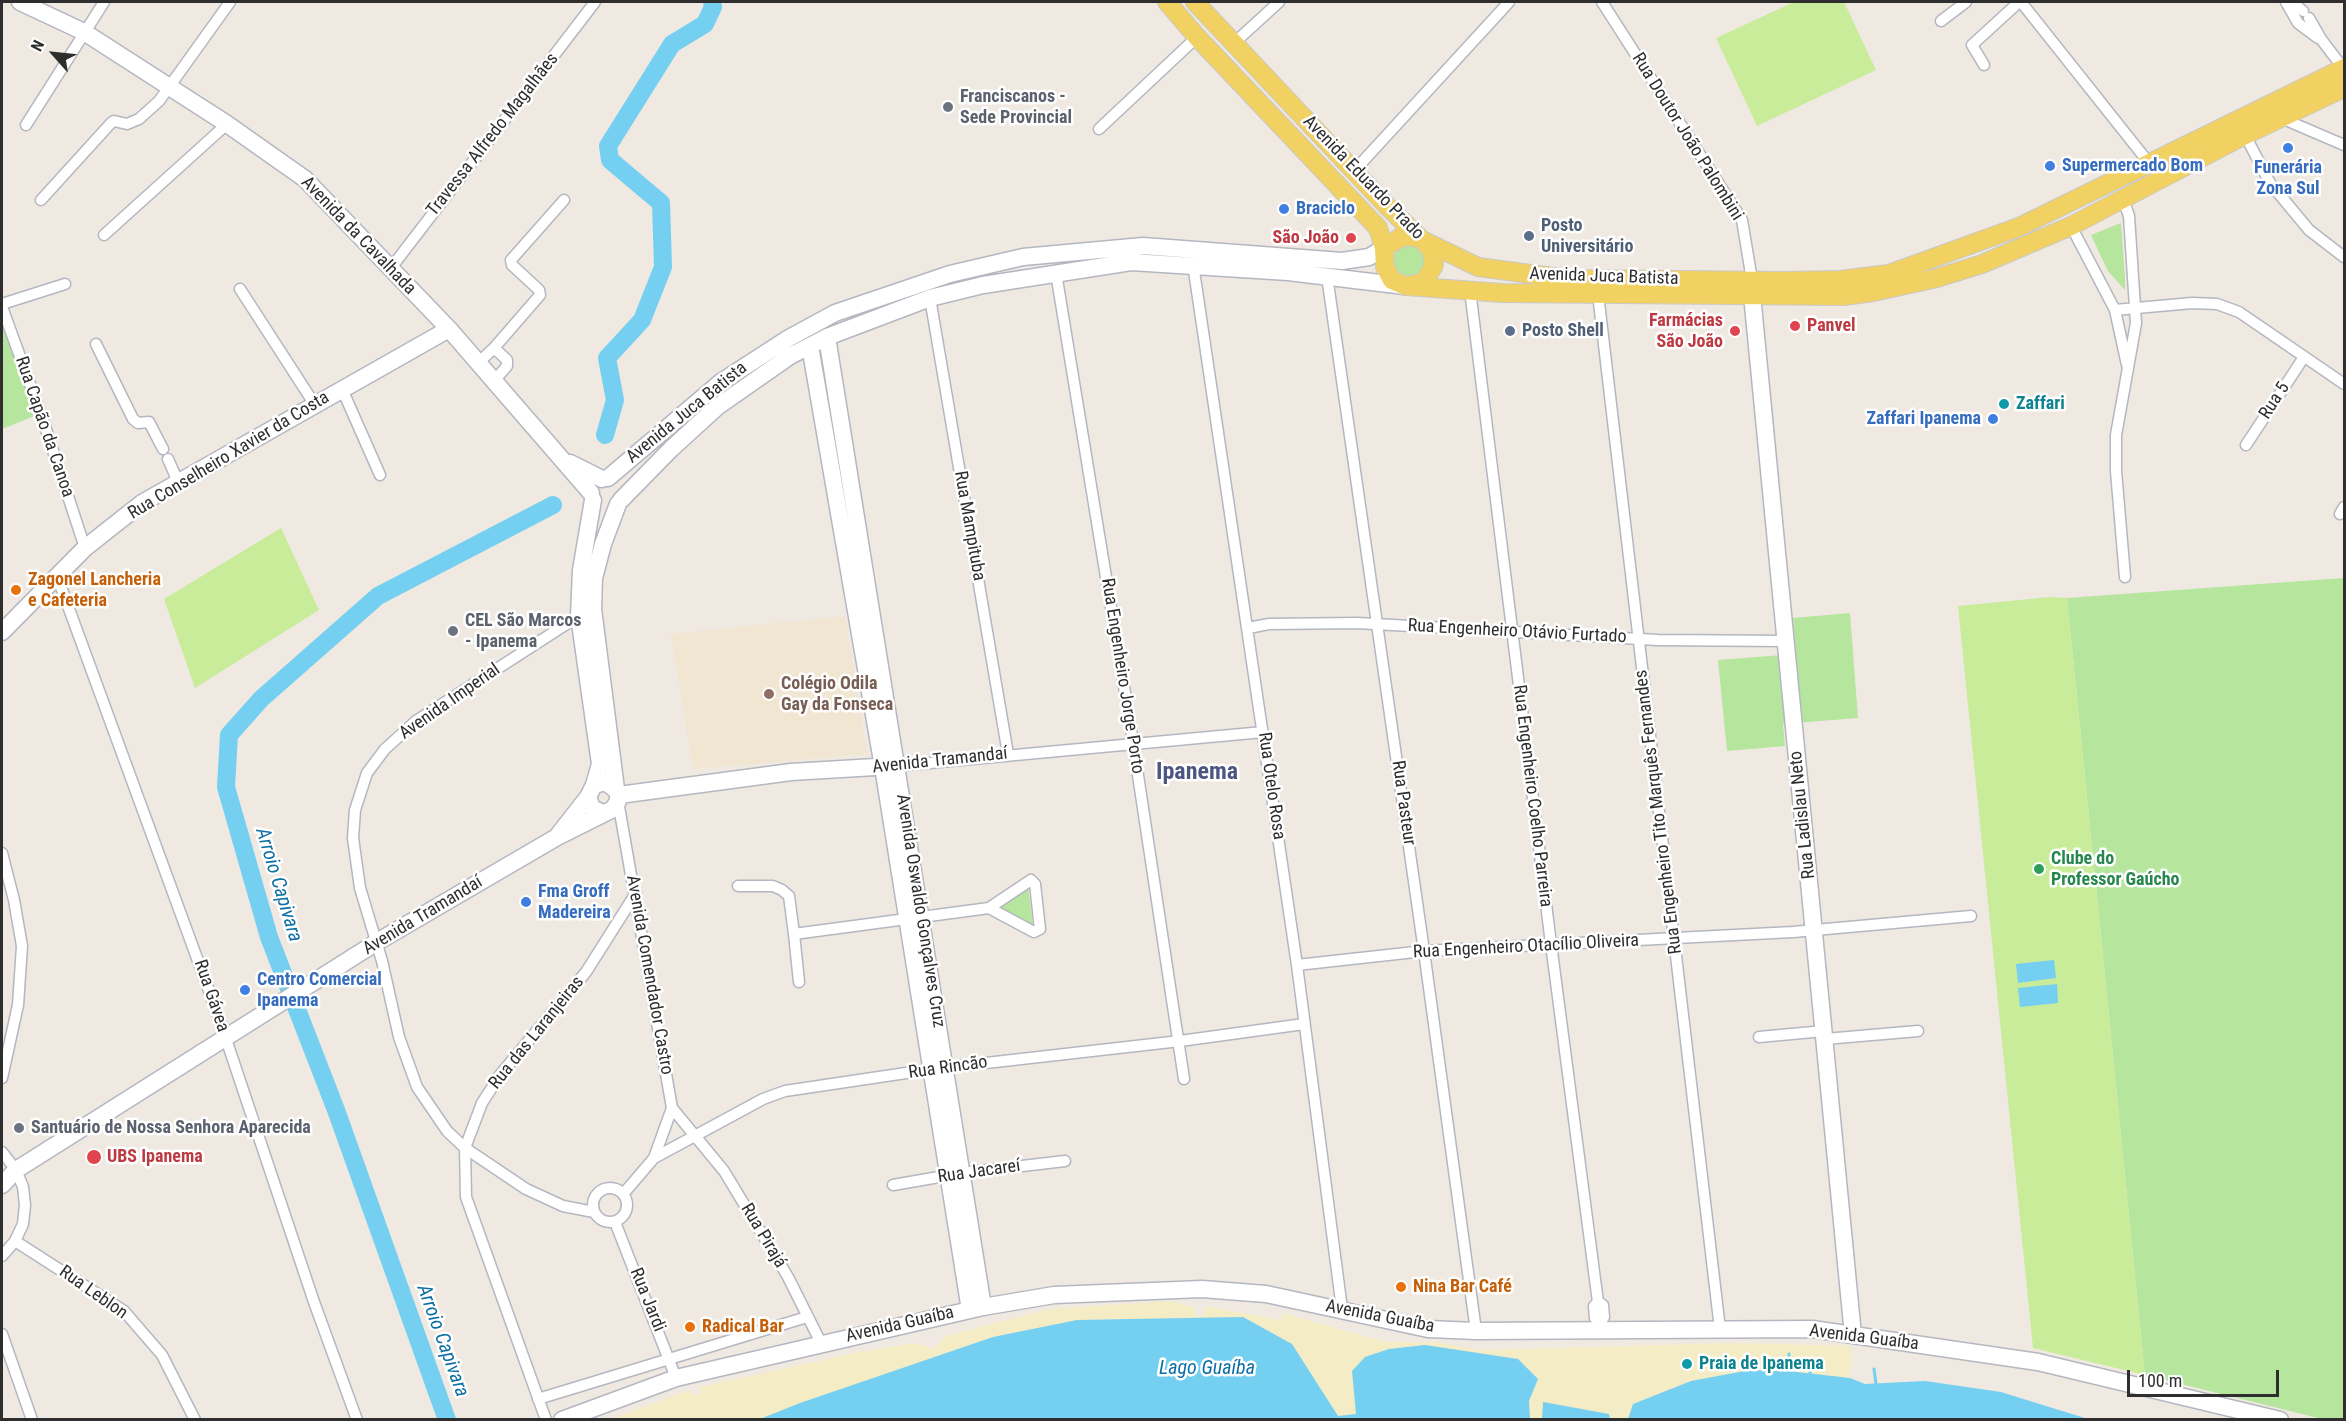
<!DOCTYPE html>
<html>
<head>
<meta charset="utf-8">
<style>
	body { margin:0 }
	#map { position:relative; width:2346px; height:1421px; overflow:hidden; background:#efe9e1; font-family:"Roboto Condensed",sans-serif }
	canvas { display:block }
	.frame { position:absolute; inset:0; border:3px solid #2e2e2e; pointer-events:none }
	.north { position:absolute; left:24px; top:24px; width:60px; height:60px; -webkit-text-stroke:4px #fff; paint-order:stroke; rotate:297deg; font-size:16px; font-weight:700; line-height:24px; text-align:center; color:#2e2e2e }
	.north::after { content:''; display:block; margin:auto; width:21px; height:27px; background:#2e2e2e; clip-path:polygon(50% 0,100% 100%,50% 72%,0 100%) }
	.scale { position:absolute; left:2127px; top:1370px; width:152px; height:27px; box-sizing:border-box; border:3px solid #2e2e2e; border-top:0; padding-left:8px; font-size:18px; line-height:21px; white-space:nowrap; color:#2e2e2e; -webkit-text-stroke:4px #fff; paint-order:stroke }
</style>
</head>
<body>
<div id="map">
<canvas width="2346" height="1421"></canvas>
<div class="frame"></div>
<div class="north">N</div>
<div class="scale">100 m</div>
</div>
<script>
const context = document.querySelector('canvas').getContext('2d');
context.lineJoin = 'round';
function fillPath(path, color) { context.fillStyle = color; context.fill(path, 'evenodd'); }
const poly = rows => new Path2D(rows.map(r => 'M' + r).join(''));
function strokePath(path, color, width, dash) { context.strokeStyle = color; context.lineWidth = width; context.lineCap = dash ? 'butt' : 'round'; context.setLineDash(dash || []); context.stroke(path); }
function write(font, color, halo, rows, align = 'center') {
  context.font = font + ' "Roboto Condensed",sans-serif'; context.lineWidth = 5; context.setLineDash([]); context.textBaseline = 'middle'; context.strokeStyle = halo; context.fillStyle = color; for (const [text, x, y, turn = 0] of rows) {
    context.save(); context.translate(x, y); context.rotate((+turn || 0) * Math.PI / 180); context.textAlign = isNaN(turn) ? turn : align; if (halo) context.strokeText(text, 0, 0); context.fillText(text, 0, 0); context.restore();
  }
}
fillPath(poly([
	[845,616,867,754,693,769,671,634]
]), '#f0e6d1');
fillPath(poly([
	[2121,223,2125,278,2125,290,2108,271,2091,235],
	'1393 261a16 16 0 1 1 32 0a16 16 0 1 1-32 0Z',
	[2,315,37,415,2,429],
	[2344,578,2344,1419,2322,1419,2145,1375,2067,598],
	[1850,613,1858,718,1783,724,1785,746,1727,751,1718,660,1796,654,1793,618],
	[1028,887,1033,925,999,907]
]), '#b6e59e');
fillPath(poly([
	[1170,1301,1195,1308,1195,1316,1204,1316,1205,1306,1281,1320,1282,1313,1386,1342,1436,1342,1479,1350,1732,1343,1852,1346,1850,1378,1788,1371,1750,1370,1691,1381,1633,1404,1628,1420,1610,1419,1609,1414,1544,1402,1542,1419,1530,1419,1529,1401,1537,1379,1518,1359,1421,1345,1389,1349,1365,1357,1357,1414,1338,1416,1292,1344,1243,1317,1077,1320,993,1337,800,1403,760,1419,607,1420,690,1390,692,1396,701,1394,700,1387,860,1352,916,1343,933,1349,946,1336,1049,1309]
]), '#f3ecc5');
fillPath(poly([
	[1794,2,1844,2,1876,70,1757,126,1716,38],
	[281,528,319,610,195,688,164,599],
	[2050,597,2067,598,2145,1375,2033,1348,1958,606]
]), '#c9ec9a');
fillPath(poly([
	[2054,960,2056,978,2018,983,2016,964],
	[2057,984,2058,1003,2020,1007,2018,988],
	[1243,1317,1292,1344,1338,1416,1356,1414,1352,1371,1365,1357,1389,1349,1425,1345,1518,1359,1538,1379,1529,1401,1530,1419,760,1419,800,1403,993,1337,1077,1320],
	[1750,1370,1788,1371,1850,1378,1865,1384,1925,1381,2001,1392,2088,1419,1628,1419,1633,1404,1691,1381],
	[1543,1402,1609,1414,1610,1419,1542,1419]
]), '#75cff0');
strokePath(poly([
	[1874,1369,1876,1384],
	[1788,1371,1789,1354],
	[1810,1374,1811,1359]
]), '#75cff0', 3);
strokePath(poly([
	[605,435,615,400,607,358,642,320,663,267,661,203,610,160,608,146,672,44,705,24,713,7,712,2],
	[447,1420,336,1110,269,937,226,787,229,735,261,699,378,596,553,505]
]), '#75cff0', 18);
const street = poly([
	[1602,2,1742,220,1752,280],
	[2021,2,2149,163],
	[2286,2,2298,23,2318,38],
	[2292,2,2303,11],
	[2309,18,2321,39,2343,68],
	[1941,21,1966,2],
	[1233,44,1279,2],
	[1984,65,1972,45,2019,2],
	[2281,118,2344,145],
	[26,125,104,2],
	[1099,129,1197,37],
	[2245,135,2270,183,2309,230,2344,257],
	[1354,171,1509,2],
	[2123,199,2129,216,2136,323,2116,435,2116,471,2125,577],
	[41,200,111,123,114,121,127,124,139,119,159,101,230,2],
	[2071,226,2115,310,2127,365],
	[104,235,227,124],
	[1193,264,1297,965,1342,1309],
	[391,268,595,2],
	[1056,273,1131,729,1184,1079],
	[1327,276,1424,951,1476,1331],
	[240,289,315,405],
	[1470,290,1551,944,1598,1302,1603,1305,1604,1317,1601,1322,1602,1331],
	[1598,294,1720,1329],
	[930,298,1008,754],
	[2,304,65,284],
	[2,307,42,417,85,548],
	[2115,310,2192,303,2217,304,2239,312,2344,384],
	[96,344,133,419,138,423,149,422,163,449],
	[494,348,540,295,539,290,512,265,511,260,564,200],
	[478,363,494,348,507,360,507,366,494,381],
	[342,389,380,475],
	[2246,445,2304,357],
	[168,459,178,482],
	[2340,514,2344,507],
	[57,576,220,1021,314,1302,357,1420],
	[579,616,416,721,385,749,367,773,355,810,353,838,360,888,382,961,399,1037,417,1087,447,1131,465,1148,526,1189,563,1206,594,1212],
	[1248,628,1269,624,1357,623,1658,640,1786,641],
	[897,766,1263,732],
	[618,801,672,1108,724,1171,788,1277,821,1343],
	[2,853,14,900,22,946,18,1005,2,1078],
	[738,886,773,886,782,890,789,896,794,934,989,908,1031,880,1035,884,1040,929,1034,932,989,908],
	[794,934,799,982],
	[1297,965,1424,951,1793,932,1971,916],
	[1759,1037,1824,1031],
	[1825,1039,1918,1031],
	[2,1152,16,1170,23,1187,25,1205,23,1224,15,1241,2,1256],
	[654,1158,672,1108],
	[893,1185,962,1173,1065,1161],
	'593 1205a17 17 0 1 1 34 0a17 17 0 1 1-34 0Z',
	[624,1193,654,1158,763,1099,785,1091,933,1069,1180,1041,1304,1024],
	[615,1222,676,1378],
	[15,1241,124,1311,162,1355,195,1420],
	[1598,1302,1594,1306,1595,1318,1601,1322],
	[2,1334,32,1420],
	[538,1399,807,1317],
	[546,1420,466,1197,465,1148,482,1103,500,1075,586,972,636,893]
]);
const secondary = poly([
	[20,2,84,32,227,124,305,179,449,329,591,493],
	[1752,295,1853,1335],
	[827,337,983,1307],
	[810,346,883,767,970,1310],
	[570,463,602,479],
	[608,478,721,382,789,338,835,313,950,274,1023,257,1143,246,1342,261,1369,257,1384,248],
	[593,500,581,570,579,616,600,764,594,785],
	[621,500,671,449,717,407,790,356,827,337,930,298,983,285,1131,262,1288,272,1405,286],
	[2,632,85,548,142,503,449,329],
	[616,789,593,609,594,578,603,544,618,504],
	[619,795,791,772,892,766],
	[559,834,588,797],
	[2,1185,16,1170,377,942,557,837,613,809,618,801,618,792,606,782,594,785,588,797,592,808,603,813],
	[562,1420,676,1378,983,1307,1054,1295,1202,1289,1266,1294,1428,1329,1476,1331,1812,1329,2038,1362,2280,1420]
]);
const primary = poly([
	[1167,2,1197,37,1378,228,1384,248,1385,267,1392,280,1406,286,1421,283,1426,279,1434,265,1431,249,1387,206,1195,2],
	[1384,248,1401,237,1416,237,1478,267,1568,279,1783,281,1840,280,1889,274,2019,227,2344,68],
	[1406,286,1503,293,1844,296,1873,292,1937,278,1982,264,2071,226,2245,135,2344,88]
]);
strokePath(street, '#b4b7c1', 13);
strokePath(secondary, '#b4b7c1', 19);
strokePath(primary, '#c9c9c9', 20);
strokePath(street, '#fff', 10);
strokePath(secondary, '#fff', 16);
strokePath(primary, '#f2d163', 18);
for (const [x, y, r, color] of [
	[948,107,6,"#6b7280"],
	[2288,148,6,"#3f7fe0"],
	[2050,166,6,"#3f7fe0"],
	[1284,209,6,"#3f7fe0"],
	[1529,236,6,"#5c6f8a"],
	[1351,238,6,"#e0444e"],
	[1795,326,6,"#e0444e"],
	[1510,331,6,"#5c6f8a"],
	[1735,331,6,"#e0444e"],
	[2004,404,6,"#0f9aa8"],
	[1993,419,6,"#3f7fe0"],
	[16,590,6,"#e8710a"],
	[453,631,6,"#6b7280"],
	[769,694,6,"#8d6e63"],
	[2039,869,6,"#2e9e5b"],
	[526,902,6,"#3f7fe0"],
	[245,990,6,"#3f7fe0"],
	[19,1128,6,"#6b7280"],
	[94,1157,8,"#e0444e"],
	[1401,1287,6,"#e8710a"],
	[690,1327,6,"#e8710a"],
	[1687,1364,6,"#0f9aa8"]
]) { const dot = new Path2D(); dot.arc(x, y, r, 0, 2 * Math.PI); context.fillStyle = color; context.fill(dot); strokePath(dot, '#fff', 2); }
write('bold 18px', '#5b616d', '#fff', [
	["Franciscanos -",960,97],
	["Sede Provincial",960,118],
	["CEL São Marcos",465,621],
	["- Ipanema",465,642],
	["Santuário de Nossa Senhora Aparecida",31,1128]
], 'left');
write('18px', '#2e2e2e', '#fff', [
	["Travessa Alfredo Magalhães",493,135,-52],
	["Rua Doutor João Palombini",1687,137,58],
	["Avenida Eduardo Prado",1363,178,46],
	["Avenida da Cavalhada",358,236,46],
	["Avenida Juca Batista",1604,277,2],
	["Rua 5",2275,401,-57],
	["Avenida Juca Batista",687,413,-39],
	["Rua Capão da Canoa",44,427,71],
	["Rua Conselheiro Xavier da Costa",229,456,-31],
	["Rua Mampituba",969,526,80],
	["Rua Engenheiro Otávio Furtado",1517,632,3],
	["Rua Engenheiro Jorge Porto",1122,676,81],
	["Avenida Imperial",450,702,-35],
	["Avenida Tramandaí",940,761,-6],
	["Rua Otelo Rosa",1271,786,82],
	["Rua Engenheiro Coelho Parreira",1532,796,83],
	["Rua Pasteur",1403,803,82],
	["Rua Engenheiro Tito Marquês Fernandes",1659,812,-97],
	["Rua Ladislau Neto",1803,815,-96],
	["Avenida Oswaldo Gonçalves Cruz",920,911,81],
	["Avenida Tramandaí",423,916,-31],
	["Rua Engenheiro Otacílio Oliveira",1526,947,-3],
	["Avenida Comendador Castro",649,975,80],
	["Rua Gávea",211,996,71],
	["Rua das Laranjeiras",537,1033,-51],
	["Rua Rincão",948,1068,-8],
	["Rua Jacareí",979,1172,-8],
	["Rua Pirajá",763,1236,59],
	["Rua Leblon",93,1293,35],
	["Rua Jardi",647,1300,68],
	["Avenida Guaíba",1380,1317,11],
	["Avenida Guaíba",900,1325,-13],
	["Avenida Guaíba",1864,1338,7]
]);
write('bold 18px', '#366cbe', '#fff', [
	["Supermercado Bom",2062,166],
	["Funerária",2288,168,"center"],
	["Zona Sul",2288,189,"center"],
	["Braciclo",1296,209],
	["Zaffari Ipanema",1981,419,"right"],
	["Fma Groff",538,892],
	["Madereira",538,913],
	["Centro Comercial",257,980],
	["Ipanema",257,1001]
], 'left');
write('bold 18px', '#4e5e75', '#fff', [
	["Posto",1541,226],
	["Universitário",1541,247],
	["Posto Shell",1522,331]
], 'left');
write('bold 18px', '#be3a42', '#fff', [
	["São João",1339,238],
	["Farmácias",1723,321],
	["São João",1723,342],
	["Panvel",1807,326,"left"],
	["UBS Ipanema",107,1157,"left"]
], 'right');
write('bold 18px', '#0d838f', '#fff', [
	["Zaffari",2016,404],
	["Praia de Ipanema",1699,1364]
], 'left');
write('bold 18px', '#c56008', '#fff', [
	["Zagonel Lancheria",28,580],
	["e Cafeteria",28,601],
	["Nina Bar Café",1413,1287],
	["Radical Bar",702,1327]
], 'left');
write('bold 18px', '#785e54', '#fff', [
	["Colégio Odila",781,684],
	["Gay da Fonseca",781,705]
], 'left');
write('bold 18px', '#27864d', '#fff', [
	["Clube do",2051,859],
	["Professor Gaúcho",2051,880]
], 'left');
write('italic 20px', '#0d6fa3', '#fff', [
	["Arroio Capivara",278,885,73],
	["Arroio Capivara",442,1341,70],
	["Lago Guaíba",1207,1369]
]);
write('bold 24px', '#4d5680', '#fff', [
	["Ipanema",1197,773]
]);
</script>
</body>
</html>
